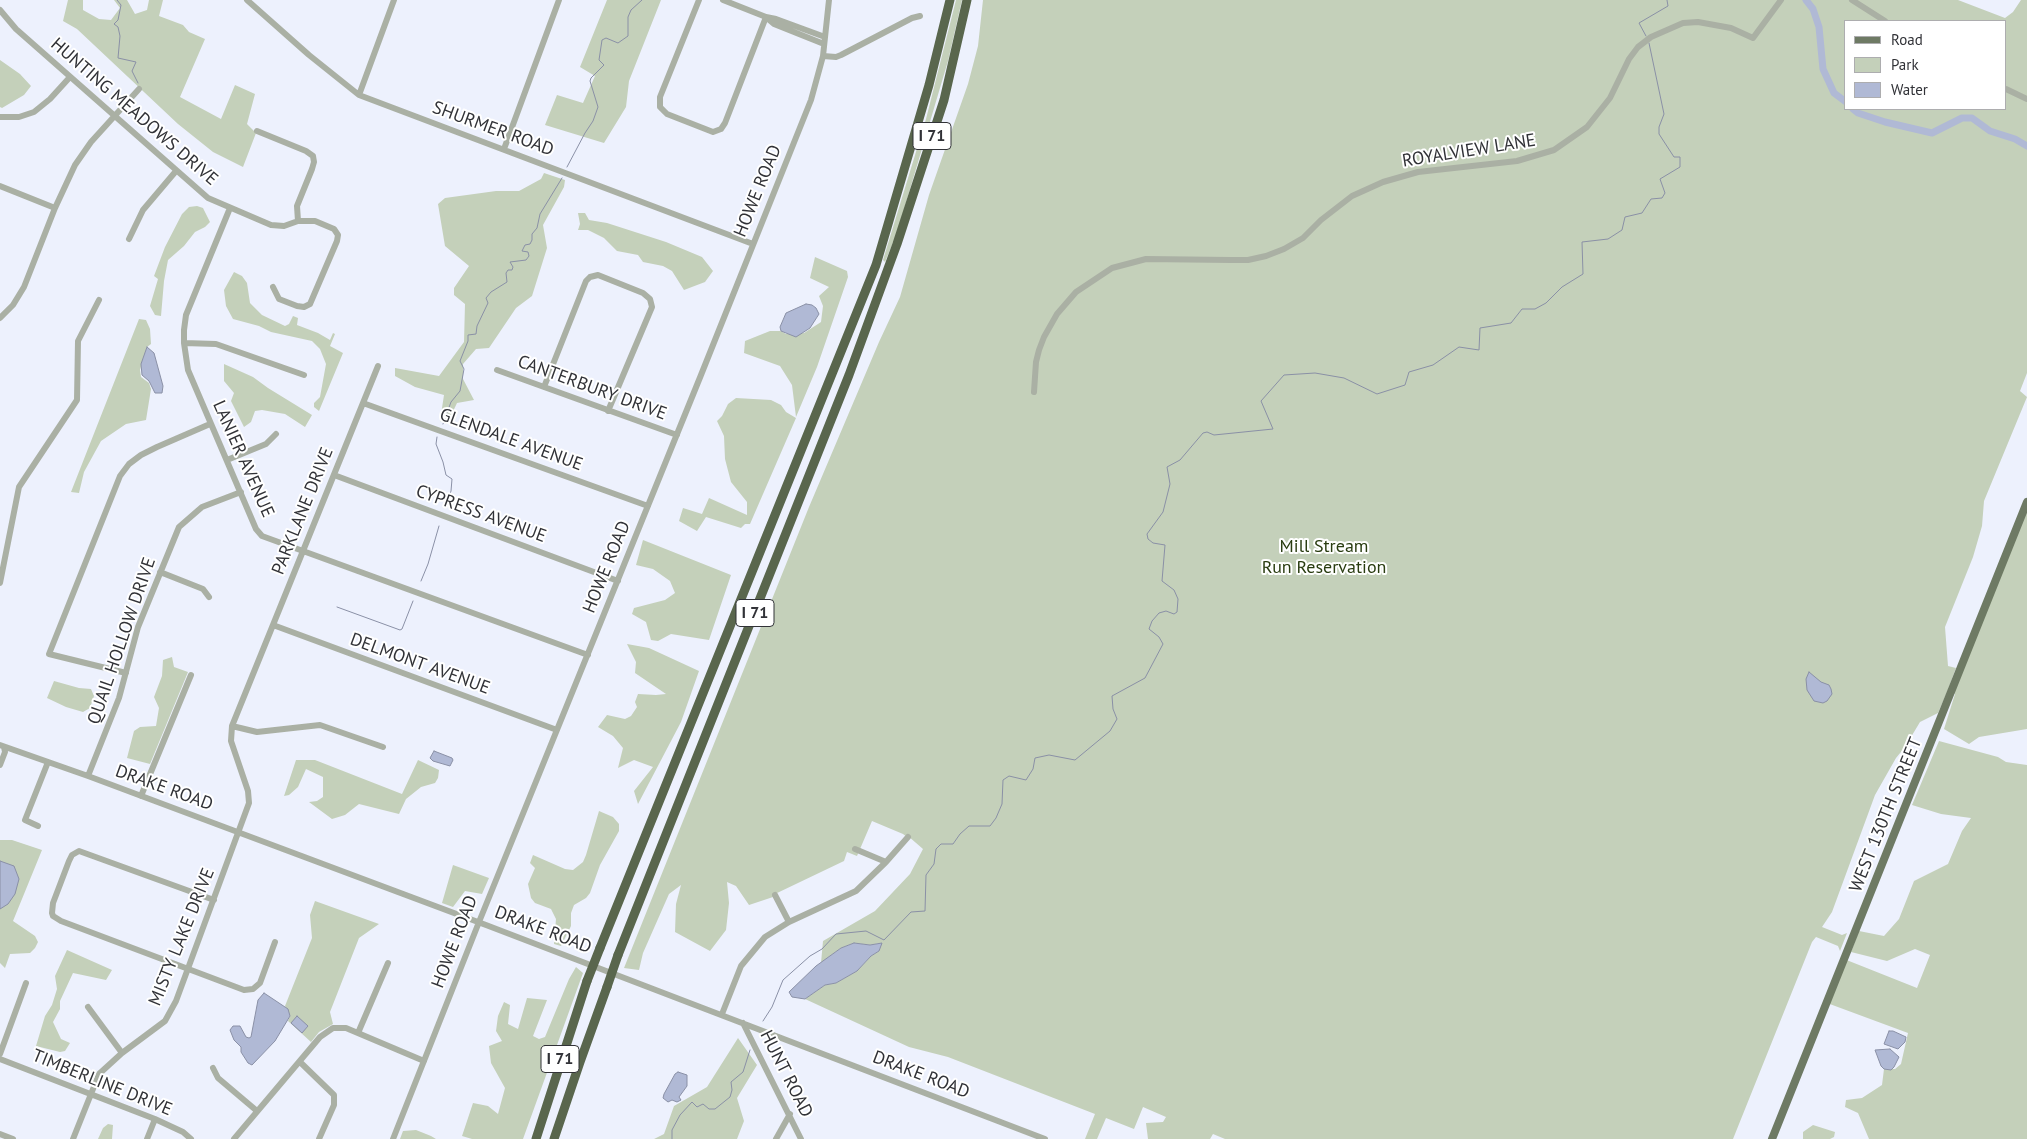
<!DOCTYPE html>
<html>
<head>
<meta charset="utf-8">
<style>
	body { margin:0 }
	#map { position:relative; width:2027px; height:1139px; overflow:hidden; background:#edf1fd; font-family:"PT Sans",sans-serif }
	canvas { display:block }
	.legend { position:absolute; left:1844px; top:20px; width:162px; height:90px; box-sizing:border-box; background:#fff; border:1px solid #adadaf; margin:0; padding:6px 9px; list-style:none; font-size:15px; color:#313237 }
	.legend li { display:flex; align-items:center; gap:10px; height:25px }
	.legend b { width:25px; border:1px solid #adadaf }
</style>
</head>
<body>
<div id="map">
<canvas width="2027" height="1139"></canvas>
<ul class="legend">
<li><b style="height:6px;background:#6e7a64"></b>Road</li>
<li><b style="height:14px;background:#c4d0ba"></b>Park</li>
<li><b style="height:14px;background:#b0b9d5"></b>Water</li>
</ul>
</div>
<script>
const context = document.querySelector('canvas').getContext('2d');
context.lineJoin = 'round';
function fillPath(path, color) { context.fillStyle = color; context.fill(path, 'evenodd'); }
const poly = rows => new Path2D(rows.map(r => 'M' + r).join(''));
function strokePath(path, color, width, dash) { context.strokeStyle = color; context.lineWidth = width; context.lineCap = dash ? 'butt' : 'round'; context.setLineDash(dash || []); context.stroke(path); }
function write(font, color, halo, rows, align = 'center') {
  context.font = font + ' "PT Sans",sans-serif'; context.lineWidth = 4; context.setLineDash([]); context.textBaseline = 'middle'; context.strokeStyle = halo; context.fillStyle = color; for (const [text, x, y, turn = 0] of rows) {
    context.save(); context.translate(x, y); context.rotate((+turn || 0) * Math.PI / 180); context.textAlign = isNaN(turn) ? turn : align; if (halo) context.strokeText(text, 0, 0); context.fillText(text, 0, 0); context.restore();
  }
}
fillPath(poly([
	[68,0,83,0,83,10,99,19,111,20,120,8,114,0,127,0,135,14,147,10,149,0,163,0,159,16,183,25,189,32,205,39,180,97,221,119,235,85,255,94,247,124,256,133,243,167,213,152,178,124,77,29,63,21],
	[607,0,661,0,629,81,626,107,604,143,545,125,557,95,583,103,595,76,580,67],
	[956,0,962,0,948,61,897,233,885,262,883,260,926,119],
	[983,0,1958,0,2005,18,2013,12,2021,0,2027,0,2027,373,2020,391,2027,397,1984,501,1982,526,1973,557,1945,627,1948,666,1956,668,1947,692,1938,713,1920,722,1905,747,1896,758,1875,795,1832,912,1822,927,1842,935,1847,933,1840,951,1838,946,1816,937,1812,942,1733,1139,1225,1139,1213,1134,1210,1139,1148,1139,1146,1123,1163,1122,1166,1117,1143,1107,1134,1129,1106,1118,1097,1139,1085,1139,1095,1114,948,1057,909,1047,805,999,825,985,836,983,857,971,871,956,879,951,881,943,870,945,854,943,841,948,821,963,823,941,875,911,910,874,923,849,908,836,907,837,903,834,872,821,857,856,847,852,844,861,775,894,776,896,749,905,736,886,727,882,729,903,726,930,710,951,675,932,676,904,681,885,669,894,643,953,639,970,624,968,809,507,879,342,900,297,929,195,968,84,978,46],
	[1846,21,2006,21,2006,109,1846,109],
	[0,60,20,74,31,86,24,95,2,108,0,107],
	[544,173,565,180,564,187,543,225,547,248,532,296,516,308,489,348,476,349,463,364,463,379,474,400,457,403,447,424,440,421,444,395,415,387,395,376,395,368,439,376,464,342,465,304,454,295,454,288,469,266,445,246,438,204,445,198,496,191,519,191,541,179],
	[197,206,203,208,210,222,205,227,195,232,184,246,168,260,164,281,161,316,155,315,150,306,158,279,154,276,165,247,182,214,189,207],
	[578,213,585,213,589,220,607,223,666,242,702,257,713,271,705,282,684,290,672,271,663,266,643,262,638,255,617,251,604,238,588,230,578,230,580,224],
	[815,257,847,271,848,277,817,367,796,417,792,385,780,366,744,353,745,341,770,331,781,331,786,334,804,333,821,322,823,306,819,296,829,287,810,278],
	[234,272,242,276,247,283,250,303,262,315,285,326,289,324,293,316,298,318,297,325,318,333,330,340,333,333,335,334,330,346,343,353,319,411,314,407,314,403,320,397,326,364,320,349,312,341,271,332,259,326,233,319,226,306,224,290],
	[139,319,146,320,150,329,151,344,147,347,140,370,141,377,149,383,151,389,146,420,126,424,101,441,84,472,79,493,71,492],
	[224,364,253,377,268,388,312,415,305,427,285,414,262,410,255,411,251,422,244,427,231,401,234,393,224,381],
	[736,398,771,400,781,405,786,412,796,418,750,524,745,524,741,528,706,517,697,531,679,521,683,508,702,514,709,498,747,515,747,502,731,482,725,459,724,436,717,421,722,416,728,404],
	[2027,502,2027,729,1979,737,1969,744,1944,729,1955,694,1951,692],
	[643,540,731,575,709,640,671,634,658,641,651,640,646,622,632,614,634,608,665,600,675,593,670,581,653,569,636,565],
	[627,644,649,648,699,671,681,722,638,804,634,791,653,767,634,760,618,768,623,748,613,736,598,727,607,715,625,719,631,716,637,707,635,702,638,694,656,695,666,694,635,673,636,662],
	[172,657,174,667,188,672,150,764,127,758,134,731,140,727,156,726,159,708,154,697,162,676,163,660],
	[54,681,79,688,91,689,94,696,90,708,83,712,66,707,47,698],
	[1939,741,1998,757,2006,762,2027,765,2027,1139,1869,1139,1858,1113,1845,1107,1846,1100,1862,1098,1882,1085,1884,1069,1895,1069,1901,1064,1908,1033,1827,1003,1844,959,1917,988,1930,955,1915,949,1887,961,1851,952,1859,931,1884,936,1899,919,1914,881,1948,864,1962,831,1971,818,1941,814,1912,805],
	[296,760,315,760,402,794,418,760,439,770,438,778,435,783,421,787,406,799,399,814,359,804,345,815,332,819,309,802,317,801,323,797,323,777,306,769,298,787,289,795,284,796],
	[599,811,613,817,619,824,619,831,600,865,590,893,586,898,574,905,571,913,571,926,561,946,554,944,556,919,551,909,535,903,531,898,528,884,535,868,530,863,533,855,565,869,573,870,583,862,586,855],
	[0,840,12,840,42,850,13,921,35,936,38,942,35,948,30,953,10,954,5,968,0,963],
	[453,865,489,878,482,894,465,891,453,907,442,903],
	[315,901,379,924,359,938,330,1012,333,1024,319,1032,311,1042,288,1021,290,1016,285,1006,312,938,310,915],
	[67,950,112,970,106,980,73,973,60,1001,60,1009,53,1022,61,1039,70,1043,65,1051,60,1052,36,1046,45,1016,52,1005,57,989,55,976],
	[576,967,583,973,523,1139,472,1139,462,1136,473,1103,488,1106,498,1114,505,1088,491,1063,489,1046,502,1041,496,1031,498,1016,504,1002,510,1005,508,1024,518,1029,527,998,547,1000,533,1036,539,1039,545,1037,569,979],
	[738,1038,757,1065,737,1098,744,1121,737,1139,654,1139,664,1134,674,1106,707,1087],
	[108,1124,113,1125,112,1139,98,1139,103,1128],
	[1813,1125,1835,1132,1834,1137,1830,1139,1803,1139,1803,1132],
	[416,1130,431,1136,436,1139,400,1139,403,1131]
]), '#c4d0ba');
const water = poly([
	[806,304,812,305,816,308,819,314,810,328,796,337,781,331,780,327,786,313,806,304],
	[147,347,154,353,163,386,162,393,155,393,149,381,142,375,141,364,147,347],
	[1809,672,1821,682,1829,685,1831,689,1832,694,1827,701,1823,703,1814,701,1807,690,1806,679,1809,672],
	[434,751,452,758,453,760,450,766,433,761,430,758,434,751],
	[0,861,14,866,19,879,15,894,8,904,0,909,0,861],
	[854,943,870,945,882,943,879,951,871,956,857,971,836,983,825,985,805,999,792,997,789,992,816,966,841,948,854,943],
	[264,993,288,1009,290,1016,275,1041,252,1065,248,1063,241,1052,241,1047,234,1040,230,1030,233,1026,240,1026,246,1037,249,1038,251,1037,258,1000,264,993],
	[297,1016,308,1026,302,1033,291,1023,297,1016],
	[1889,1031,1893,1031,1906,1037,1905,1042,1898,1049,1884,1044,1889,1031],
	[1890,1049,1899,1057,1894,1067,1891,1070,1884,1069,1881,1066,1875,1050,1890,1049],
	[678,1072,687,1075,687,1086,679,1097,681,1100,677,1102,672,1100,668,1102,663,1098,664,1094,675,1074,678,1072]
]);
fillPath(water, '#b0b9d5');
strokePath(water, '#8a90a6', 1);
strokePath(poly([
	[117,0,121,5,118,20,114,24,118,27,120,36,118,58,136,62,132,71,138,83],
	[1646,36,1639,23,1668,6,1667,0],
	[567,167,585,133,593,121,598,107,590,81,591,78,604,65,599,60,602,40,606,38,618,43,628,36,628,17,631,10,642,0],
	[443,424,451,402,460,391,464,369,460,361,468,341,468,335,476,334,477,326,488,303,486,298,491,292,507,282,506,273,508,270,512,270,513,267,510,262,526,260,529,256,528,252,522,251,525,245,530,244,532,240,532,234,537,228,540,214,562,178],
	[437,437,436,444,443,462,446,475,452,479,451,491,446,506],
	[421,581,428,564,439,526],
	[337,607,400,630,402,629,413,601],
	[763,1021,772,1007,783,980,810,956,822,949,836,934,866,931,884,940,911,912,925,911,926,875,934,864,936,849,941,844,953,844,960,834,969,826,990,826,996,818,1002,804,1003,780,1009,776,1026,780,1033,769,1035,758,1049,755,1075,760,1110,731,1117,719,1113,709,1112,696,1145,678,1163,644,1159,637,1149,629,1152,621,1159,613,1166,611,1174,614,1177,612,1178,599,1174,590,1162,581,1165,545,1153,543,1148,539,1147,534,1163,512,1170,484,1167,467,1180,460,1203,433,1207,432,1214,435,1273,429,1261,401,1284,375,1315,373,1344,378,1377,394,1405,385,1409,372,1433,365,1459,347,1479,350,1480,328,1511,323,1522,309,1535,309,1546,303,1562,287,1583,274,1582,242,1608,239,1622,230,1625,217,1642,213,1651,199,1662,198,1665,193,1660,179,1680,167,1680,157,1674,157,1659,134,1659,127,1664,114,1649,43],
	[672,1139,672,1130,680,1115,692,1102,697,1107,703,1104,709,1109,715,1109,730,1097,732,1090,731,1082,743,1072,750,1050]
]), '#8a90a6', 1);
strokePath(poly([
	[1806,0,1813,9,1819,27,1823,69,1834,93,1846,102],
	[1853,109,1858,113,1885,122,1932,133,1962,118,1972,118,1990,131,2015,139,2027,146]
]), '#b0b9d5', 7);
strokePath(poly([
	[247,0,309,55,359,95,753,244],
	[699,0,660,97,660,107,667,114,713,132,721,129,725,123,766,17],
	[723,0,766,17,776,19,825,37],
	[1852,0,1885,21],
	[0,10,16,29,208,198,271,225,284,226,298,221,315,221,334,229,338,235,337,241,310,304,304,307,297,306,279,299,273,287],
	[767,18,774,24,824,44],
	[823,56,836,57,841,55,912,18,920,16],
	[2006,89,2027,99],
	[359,95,394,0],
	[0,117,19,117,34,112,50,99,70,77],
	[257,131,306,151,313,156,314,162,312,169,297,206,298,221],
	[504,149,559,0],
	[0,186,55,208],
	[230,208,186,315,184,330,184,343,188,370,256,529,262,536,303,551,588,655],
	[129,239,143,210,176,171],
	[0,318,13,305,24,287,55,208,75,165,91,142,139,89],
	[184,343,216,344,304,375],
	[497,370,677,435],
	[544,387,586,281,590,277,598,275,643,293,650,299,652,307,608,411],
	[1034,392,1036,362,1039,350,1044,337,1057,314,1076,292,1112,268,1146,259,1231,260,1248,260,1266,256,1284,249,1303,238,1321,220,1352,196,1383,182,1418,172,1517,161,1554,150,1587,127,1610,98,1629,59,1638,47,1651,37,1683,23,1698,22,1731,28,1753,38,1781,0],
	[363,403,648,506],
	[227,460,266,444,276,434],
	[334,475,618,581],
	[160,572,203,589,209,597],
	[0,583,19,487,77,400,78,341,99,300],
	[273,625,557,730],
	[126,673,49,654,120,476,129,464,141,455,157,447,210,424],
	[232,726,257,732,320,725,383,747],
	[0,745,88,776,486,925,1045,1139],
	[0,765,5,752,4,747],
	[88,776,119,698,138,627,179,527,202,507,241,492],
	[141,796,191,675],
	[38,826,25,820,48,762],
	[855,849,886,862],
	[775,895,789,922],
	[214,900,79,851,72,855,69,861,53,903,52,913,53,916,61,921,244,990,253,989,260,983,275,942],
	[88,1007,122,1053],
	[722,1014,741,966,765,937,789,922,856,891,886,862,908,837],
	[743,1023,801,1139],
	[358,1033,388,963],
	[0,1054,26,983],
	[0,1059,155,1119,183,1132,191,1139],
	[300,1062,334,1095,334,1105,319,1139],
	[213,1068,218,1078,257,1111],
	[0,1134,13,1139],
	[73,1139,99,1074,122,1053,165,1021,176,1001,249,803,248,791,231,741,232,726,378,366],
	[147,1139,155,1119],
	[234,1139,320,1037,333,1028,346,1028,424,1061],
	[393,1139,479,922,701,375,811,100,823,56,829,0],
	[776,1139,790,1114]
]), '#aab0a4', 6);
strokePath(poly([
	[1772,1139,2027,502]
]), '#6e7a64', 8);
strokePath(poly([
	[600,948,876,265,929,85,950,0],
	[618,955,849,375,897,244,944,100,967,0],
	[536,1139,587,981],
	[554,1139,580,1062,607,987]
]), '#59664d', 9);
strokePath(poly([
	[587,981,600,948],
	[607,987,618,955]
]), '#59664d', 9);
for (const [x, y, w] of [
	[932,136,38],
	[755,613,38],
	[560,1059,38]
]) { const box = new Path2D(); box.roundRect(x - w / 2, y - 13.5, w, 27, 4); context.fillStyle = '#fff'; context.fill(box); strokePath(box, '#313237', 1); }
write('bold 16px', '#313237', null, [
	["I 71",932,136],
	["I 71",755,613],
	["I 71",560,1059]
]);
write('18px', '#313237', '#fff', [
	["HUNTING MEADOWS DRIVE",134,112,41],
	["SHURMER ROAD",493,129,20],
	["ROYALVIEW LANE",1469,151,-9],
	["HOWE ROAD",758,191,-68],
	["CANTERBURY DRIVE",592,388,20],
	["GLENDALE AVENUE",511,440,20],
	["LANIER AVENUE",243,459,66],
	["PARKLANE DRIVE",303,511,-68],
	["CYPRESS AVENUE",481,514,20],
	["HOWE ROAD",607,567,-68],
	["QUAIL HOLLOW DRIVE",122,641,-71],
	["DELMONT AVENUE",420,664,20],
	["DRAKE ROAD",164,788,20],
	["WEST 130TH STREET",1886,815,-68],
	["DRAKE ROAD",543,930,21],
	["MISTY LAKE DRIVE",182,937,-68],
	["HOWE ROAD",455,942,-69],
	["HUNT ROAD",786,1074,63],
	["DRAKE ROAD",921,1075,21],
	["TIMBERLINE DRIVE",102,1083,22]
]);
write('18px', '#293c10', '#fff', [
	["Mill Stream",1324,547],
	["Run Reservation",1324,568]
]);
</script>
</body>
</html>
